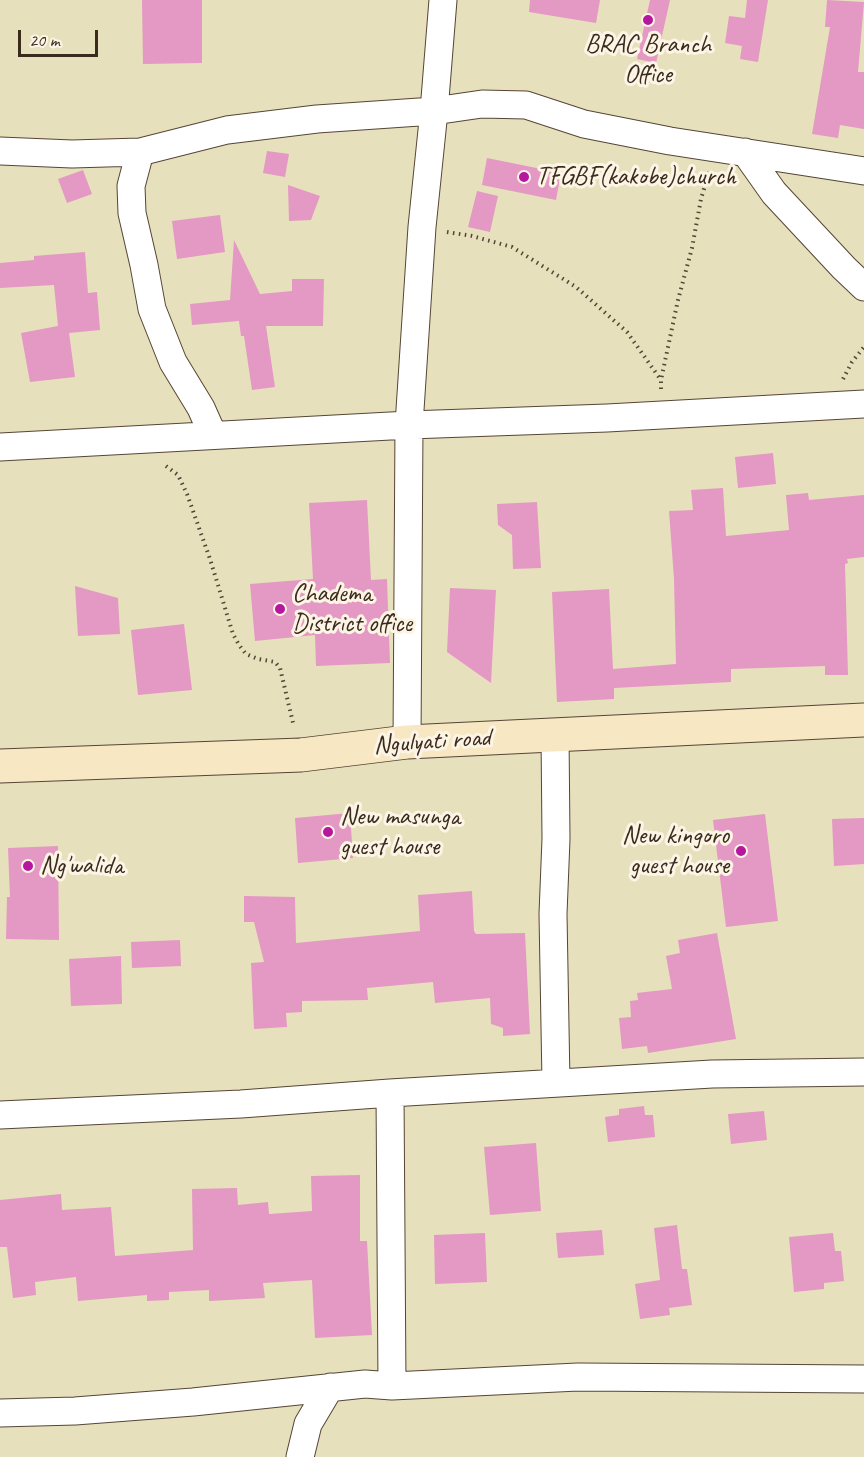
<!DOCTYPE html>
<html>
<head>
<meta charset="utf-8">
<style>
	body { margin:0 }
	#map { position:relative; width:864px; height:1457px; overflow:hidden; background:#e7e0bc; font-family:Caveat,sans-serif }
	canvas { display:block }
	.scale { position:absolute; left:18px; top:30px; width:80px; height:27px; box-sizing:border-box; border:3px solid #3b2a1e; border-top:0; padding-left:8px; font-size:18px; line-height:21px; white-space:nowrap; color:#3b2a1e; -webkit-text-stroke:4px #fcf5e5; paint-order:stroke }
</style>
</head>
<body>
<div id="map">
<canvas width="864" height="1457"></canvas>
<div class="scale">20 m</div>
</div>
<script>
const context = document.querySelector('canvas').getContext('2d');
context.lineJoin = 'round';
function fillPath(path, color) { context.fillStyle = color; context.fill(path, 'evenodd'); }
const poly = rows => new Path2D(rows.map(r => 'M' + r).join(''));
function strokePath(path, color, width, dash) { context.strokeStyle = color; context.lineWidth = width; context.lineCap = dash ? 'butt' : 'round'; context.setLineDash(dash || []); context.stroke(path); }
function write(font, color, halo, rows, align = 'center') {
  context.font = font + ' Caveat,sans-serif'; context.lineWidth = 6; context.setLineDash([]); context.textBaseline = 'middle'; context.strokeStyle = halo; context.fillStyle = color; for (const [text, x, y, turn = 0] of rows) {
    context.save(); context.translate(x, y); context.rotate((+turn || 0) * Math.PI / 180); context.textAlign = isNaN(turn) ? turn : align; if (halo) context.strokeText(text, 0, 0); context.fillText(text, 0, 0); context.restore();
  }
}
fillPath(poly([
	[142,0,202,0,202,63,143,64],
	[530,0,600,0,596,23,529,12],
	[650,0,670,0,656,63,637,59],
	[747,0,768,0,758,62,740,59,742,46,725,43,729,16,745,18],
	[827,0,864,2,858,72,864,72,864,129,840,125,838,138,812,134,830,27,825,27],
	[267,151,289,154,285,177,263,173],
	[487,158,561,173,556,200,482,185],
	[83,170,92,194,67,203,58,179],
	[288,185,320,196,311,220,289,221],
	[477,191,498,196,490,232,468,227],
	[220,215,225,252,177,259,172,221],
	[234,240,260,294,292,291,292,279,324,279,323,326,266,326,275,387,252,390,244,336,241,336,239,321,192,325,190,304,230,300],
	[85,252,88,293,97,292,100,330,69,333,75,377,30,382,21,333,58,326,54,285,0,288,0,263,34,260,34,256],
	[773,453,776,484,738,488,735,457],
	[723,488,726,536,789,530,786,495,808,493,809,500,864,495,864,557,847,559,848,563,845,564,848,675,825,675,825,666,731,669,731,682,614,688,614,699,557,702,552,592,609,589,613,669,676,664,674,579,669,511,693,510,691,490],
	[367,500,371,580,387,579,390,663,316,666,315,635,255,641,250,584,313,579,309,503],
	[537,502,541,568,513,569,512,535,498,525,497,504],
	[75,586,118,598,120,634,78,636],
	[450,588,496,590,491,683,447,652],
	[184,624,192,690,138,695,131,630],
	[350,813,353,858,298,863,295,818],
	[765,814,778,921,726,927,713,820],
	[864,818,864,864,834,866,832,819],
	[58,846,59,940,6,939,7,897,10,897,8,848],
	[472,891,474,931,476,934,525,933,530,1034,503,1036,503,1028,491,1024,490,998,435,1003,433,982,367,988,368,1000,302,1001,302,1012,286,1013,287,1027,254,1029,251,963,264,962,254,922,244,922,244,896,295,897,296,943,420,931,418,895],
	[717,933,736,1039,648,1053,647,1046,622,1049,619,1018,631,1017,630,1001,638,1000,637,993,672,989,666,956,680,953,678,940],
	[180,940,181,966,132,968,131,942],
	[121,956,122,1004,71,1006,69,959],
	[644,1106,645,1115,653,1115,655,1137,608,1142,605,1117,619,1115,619,1109],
	[764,1111,767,1140,731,1144,728,1114],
	[536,1143,541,1211,490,1215,484,1147],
	[360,1175,360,1241,367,1241,372,1335,315,1338,312,1280,263,1283,265,1298,209,1301,209,1290,169,1292,169,1300,147,1301,147,1295,78,1301,76,1277,35,1282,36,1295,13,1298,7,1247,0,1247,0,1200,61,1194,62,1210,111,1207,115,1256,193,1250,192,1189,237,1188,238,1205,268,1202,269,1214,312,1211,311,1176],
	[677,1225,682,1269,687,1269,692,1305,669,1308,670,1315,640,1319,635,1284,660,1280,654,1228],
	[602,1230,604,1255,558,1258,556,1233],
	[485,1233,487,1282,435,1284,434,1235],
	[833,1233,835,1251,841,1251,844,1281,824,1283,824,1289,794,1292,789,1237]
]), '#e498c4');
const street = poly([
	[0,151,72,154,140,152,227,130,317,119,434,111,482,104,526,105,584,124,670,141,864,171],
	[140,152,131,186,132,213,144,265,152,309,173,362,201,408,213,435],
	[745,152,774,193,844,268,864,287],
	[0,447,409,425,422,227,434,111,443,0],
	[555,734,556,839,553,914,556,1083],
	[407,742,409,425,607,418,864,404],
	[390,1093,392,1386],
	[0,1115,241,1104,390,1093,712,1074,864,1072],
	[0,1413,75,1411,193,1402,365,1384,392,1386,578,1377,864,1379],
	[300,1457,308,1424,330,1387]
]);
const secondary = poly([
	[0,766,301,755,407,742,864,720]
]);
strokePath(street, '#554536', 29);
strokePath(secondary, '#554536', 35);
strokePath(poly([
	[447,232,472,236,512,247,576,287,627,332,661,380],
	[843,379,852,362,864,347],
	[661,389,661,380,678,300,692,248,701,199,709,172],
	[166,466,178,475,187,494,210,559,233,634,239,645,246,654,258,659,275,662,280,668,294,727]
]), '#554536', 4, [1.5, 4.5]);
strokePath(street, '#fff', 27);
strokePath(secondary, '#f7e8c3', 33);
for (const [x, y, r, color] of [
	[648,20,6,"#b5179e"],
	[524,177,6,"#b5179e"],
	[280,609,6,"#b5179e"],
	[328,832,6,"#b5179e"],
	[741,851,6,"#b5179e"],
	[28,866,6,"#b5179e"]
]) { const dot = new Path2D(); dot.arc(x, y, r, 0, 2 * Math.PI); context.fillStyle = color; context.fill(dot); strokePath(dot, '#fcf5e5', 2); }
write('26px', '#3b2a1e', '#fcf5e5', [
	["BRAC Branch",648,45,"center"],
	["Office",648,75,"center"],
	["TFGBF(kakobe)church",536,177],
	["Chadema",292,594],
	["District office",292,624],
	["New masunga",340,817],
	["guest house",340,847],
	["New kingoro",729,836,"right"],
	["guest house",729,866,"right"],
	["Ng'walida",40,866]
], 'left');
write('26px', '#3b2a1e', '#fcf5e5', [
	["Ngulyati road",432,742,-4]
]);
</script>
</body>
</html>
